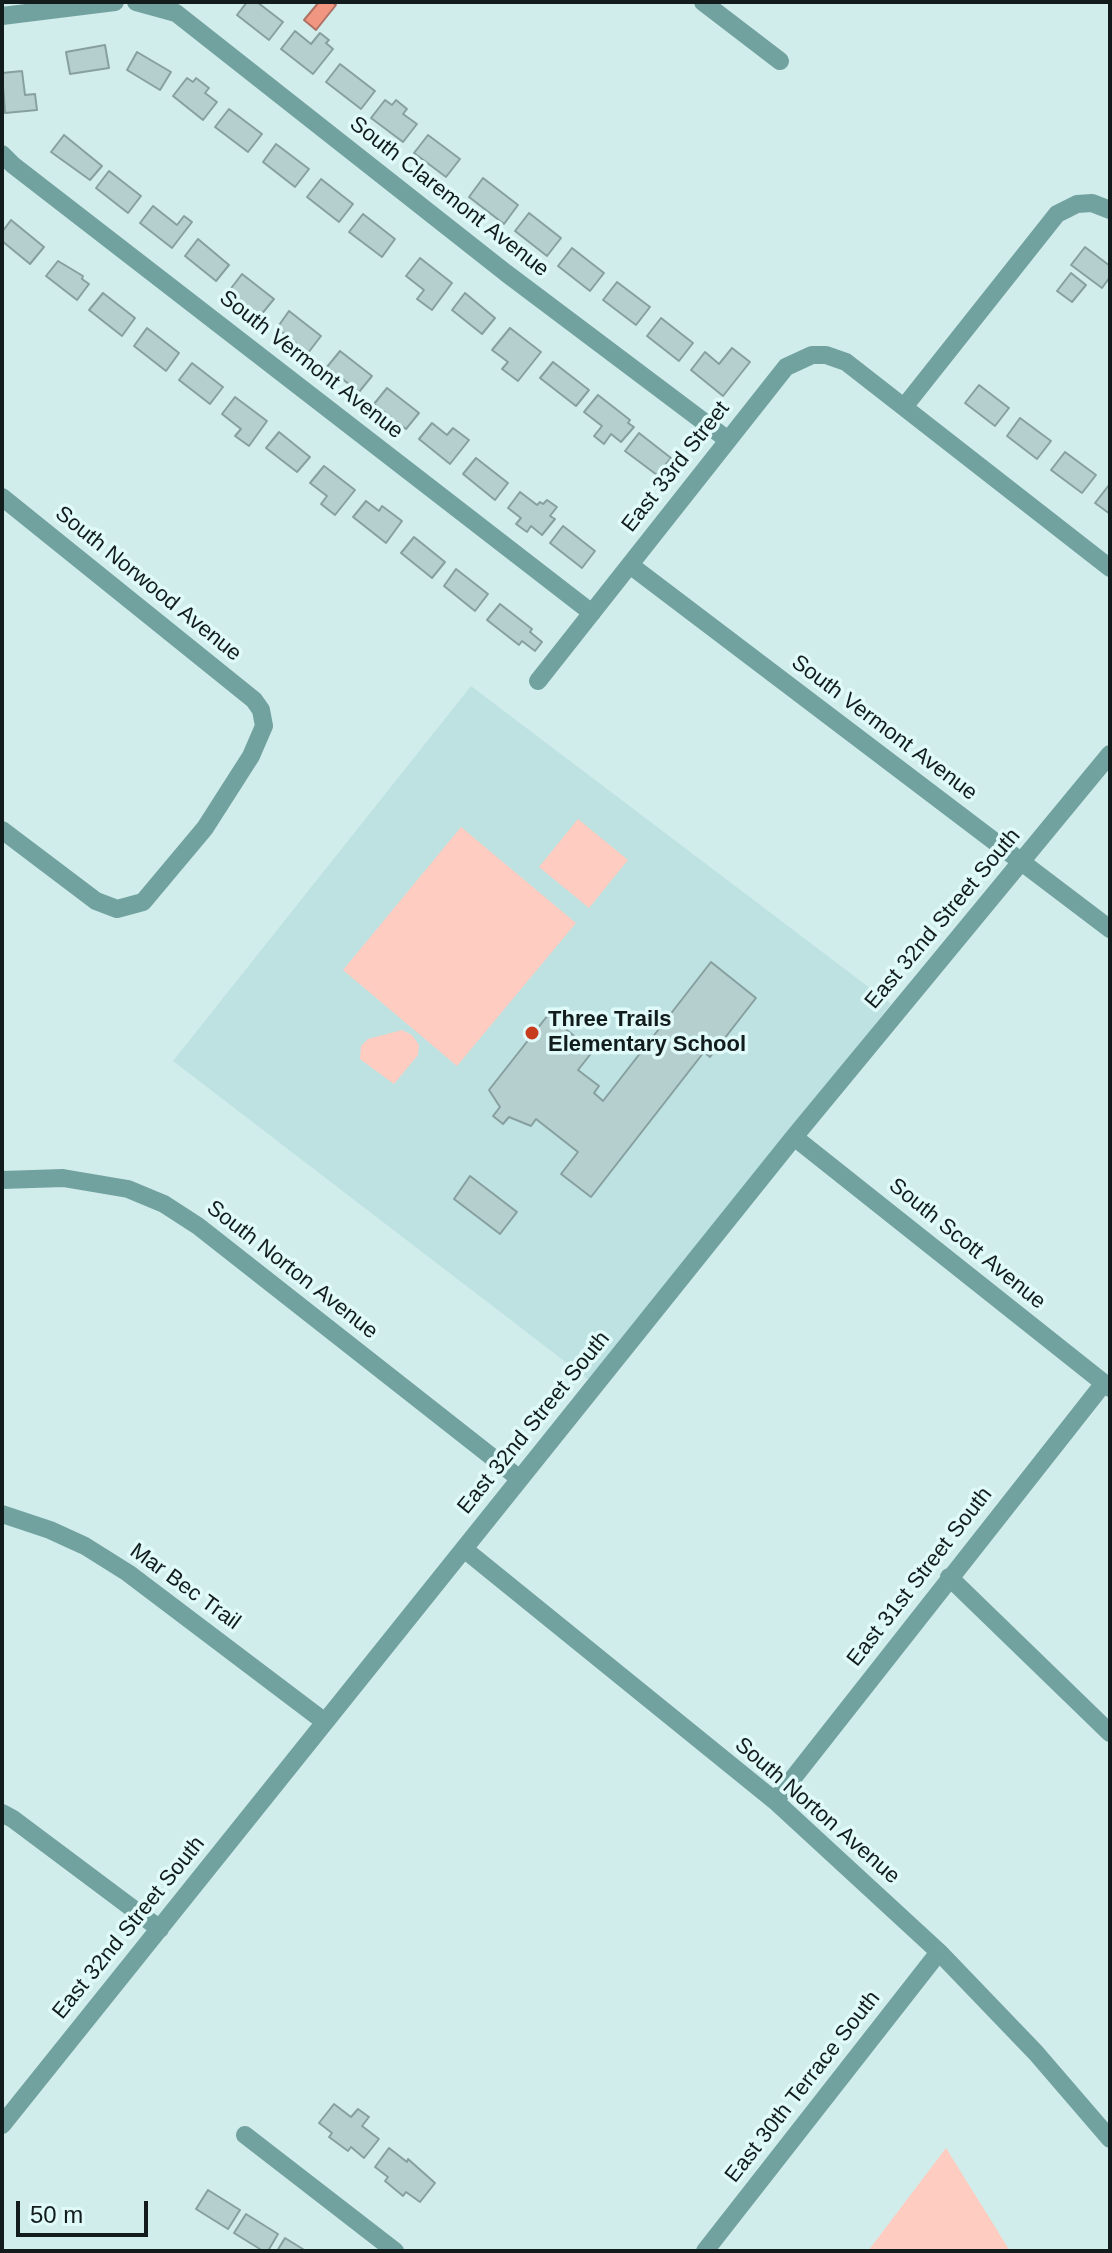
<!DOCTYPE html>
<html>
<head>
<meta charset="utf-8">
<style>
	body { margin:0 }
	#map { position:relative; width:1112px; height:2253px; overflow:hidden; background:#d1edeb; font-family:Arial,sans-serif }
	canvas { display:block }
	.frame { position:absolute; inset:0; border:4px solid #121c1c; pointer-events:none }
	.scale { position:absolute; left:16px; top:2201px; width:132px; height:36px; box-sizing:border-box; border:4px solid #121c1c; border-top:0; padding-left:10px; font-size:24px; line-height:28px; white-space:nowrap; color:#121c1c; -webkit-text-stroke:6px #dffaf9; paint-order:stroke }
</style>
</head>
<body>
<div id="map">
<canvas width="1112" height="2253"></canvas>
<div class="frame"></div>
<div class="scale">50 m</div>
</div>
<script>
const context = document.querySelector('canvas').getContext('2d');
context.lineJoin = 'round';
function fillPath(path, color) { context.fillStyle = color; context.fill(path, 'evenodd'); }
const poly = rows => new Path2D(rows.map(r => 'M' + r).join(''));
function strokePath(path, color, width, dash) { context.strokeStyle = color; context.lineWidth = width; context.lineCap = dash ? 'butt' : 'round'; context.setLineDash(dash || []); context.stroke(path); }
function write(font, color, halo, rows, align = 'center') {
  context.font = font + ' Arial,sans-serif'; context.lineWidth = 7; context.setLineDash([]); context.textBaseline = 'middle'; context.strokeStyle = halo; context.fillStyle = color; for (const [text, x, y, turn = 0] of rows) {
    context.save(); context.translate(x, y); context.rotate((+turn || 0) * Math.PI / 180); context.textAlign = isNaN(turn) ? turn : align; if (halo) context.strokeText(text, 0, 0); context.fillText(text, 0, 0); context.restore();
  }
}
fillPath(poly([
	[471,686,891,1004,589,1380,173,1061]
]), '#bde2e1');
fillPath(poly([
	[578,819,628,860,589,908,539,867],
	[461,827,576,923,457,1066,343,970],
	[402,1030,412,1035,419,1045,418,1055,394,1084,360,1059,361,1046,368,1039],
	[946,2148,1010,2251,868,2251]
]), '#feccc0');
const water = poly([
	[319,2,331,2,336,5,316,30,304,20,319,2]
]);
fillPath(water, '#f19681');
strokePath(water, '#ae7163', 2);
const building = poly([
	[247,2,257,2,283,22,269,40,237,15,247,2],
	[295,31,311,44,320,33,329,40,326,43,333,49,313,74,281,49,295,31],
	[105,45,109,68,70,74,66,52,105,45],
	[137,52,171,72,160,90,127,70,137,52],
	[340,64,375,91,361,109,326,82,340,64],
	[22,71,25,95,35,94,37,110,5,113,2,73,22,71],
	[187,78,193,82,196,78,209,88,205,93,217,102,203,120,173,96,187,78],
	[385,100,392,105,396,100,407,109,403,114,417,124,403,142,371,118,385,100],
	[229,109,262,134,248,152,215,127,229,109],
	[64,135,102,166,90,180,51,152,64,135],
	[428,135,460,159,446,177,414,153,428,135],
	[276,144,309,169,295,187,263,162,276,144],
	[109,171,141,196,128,213,96,188,109,171],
	[483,178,518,205,504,224,469,197,483,178],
	[321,179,353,204,339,222,307,197,321,179],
	[153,206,177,225,184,216,192,222,172,248,140,223,153,206],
	[529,213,561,238,547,256,515,231,529,213],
	[363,214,395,239,382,257,349,232,363,214],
	[11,220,44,247,30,264,2,241,2,232,11,220],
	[198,239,229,265,216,281,185,256,198,239],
	[1085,247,1110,266,1110,277,1102,288,1071,265,1085,247],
	[572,248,604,273,590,291,558,266,572,248],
	[420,258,452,283,432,310,417,299,424,290,406,276,420,258],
	[58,261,83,276,82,279,89,284,77,300,46,276,58,261],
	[1071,273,1086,285,1072,302,1057,291,1071,273],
	[242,274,274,299,260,316,229,291,242,274],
	[617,282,650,307,636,325,603,300,617,282],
	[103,293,135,318,122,336,89,310,103,293],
	[465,293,495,318,482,334,452,310,465,293],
	[289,311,321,336,308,353,277,328,289,311],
	[661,318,693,343,679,361,647,336,661,318],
	[147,328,179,353,166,371,134,346,147,328],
	[510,328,541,352,518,381,502,369,508,362,492,350,510,328],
	[732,348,750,362,723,396,691,370,705,352,719,364,732,348],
	[340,351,372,376,359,392,327,367,340,351],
	[553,362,589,390,576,406,540,378,553,362],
	[192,363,223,387,210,404,179,380,192,363],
	[979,385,1009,408,995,426,965,403,979,385],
	[387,388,419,413,406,429,374,404,387,388],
	[598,395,630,420,628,423,634,427,621,442,611,434,604,444,594,436,602,426,584,412,598,395],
	[235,397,267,421,249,446,235,436,241,429,222,414,235,397],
	[1020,418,1051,441,1037,459,1007,436,1020,418],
	[432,423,447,435,453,428,469,440,450,464,419,439,432,423],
	[279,432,310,457,297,472,266,448,279,432],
	[639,433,671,458,657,475,625,451,639,433],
	[1065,452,1096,475,1082,493,1051,470,1065,452],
	[476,458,508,483,495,500,463,474,476,458],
	[324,466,355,490,335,515,321,504,327,496,310,483,324,466],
	[1109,485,1110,486,1110,514,1095,503,1109,485],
	[520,492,537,505,540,502,543,504,547,500,557,507,550,516,555,519,542,535,531,526,527,532,516,524,521,518,508,508,520,492],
	[366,501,379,511,382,506,402,521,386,543,353,517,366,501],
	[563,526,595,551,582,568,550,543,563,526],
	[414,537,445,562,432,578,401,553,414,537],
	[456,569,488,594,475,611,444,586,456,569],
	[500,604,532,629,530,632,542,642,535,651,522,641,519,645,487,620,500,604],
	[711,962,756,998,710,1057,704,1052,591,1197,561,1174,578,1152,536,1119,531,1126,509,1117,503,1124,493,1116,500,1107,489,1090,548,1015,593,1051,578,1070,599,1086,594,1093,603,1101,711,962],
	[470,1176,517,1212,500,1234,454,1199,470,1176],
	[334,2104,351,2117,358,2109,369,2117,362,2126,379,2139,364,2158,351,2147,348,2151,329,2137,332,2133,319,2123,334,2104],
	[389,2148,407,2162,408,2159,435,2183,420,2202,406,2192,403,2196,385,2181,388,2177,375,2167,389,2148],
	[208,2190,240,2210,228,2229,196,2209,208,2190],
	[246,2214,278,2234,268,2251,263,2251,234,2233,246,2214],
	[285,2238,306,2251,277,2251,285,2238]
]);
fillPath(building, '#b4cfce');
strokePath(building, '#87a09f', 2);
strokePath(poly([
	[136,2,176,13,506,273,728,440],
	[703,2,780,61],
	[2,16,115,2],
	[2,154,13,165,592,613],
	[904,407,1057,214,1077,204,1092,203,1110,210],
	[2,497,254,700,261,710,264,726,251,756,205,828,143,902,117,909,96,901,2,830],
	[630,565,1110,929],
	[538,681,786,367,812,355,826,355,846,362,1110,568],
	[794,1137,1110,1388],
	[2,1180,63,1178,128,1189,164,1204,198,1226,520,1479],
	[2,1514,50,1530,85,1546,128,1573,325,1722],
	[464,1549,775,1801,939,1952,1036,2053,1110,2139],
	[949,1577,1110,1733],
	[775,1801,1104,1383],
	[2,1813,13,1819,160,1929],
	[2,2125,794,1137,1110,754],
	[245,2135,395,2251],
	[705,2251,939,1952]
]), '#72a29f', 18);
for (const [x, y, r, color] of [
	[532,1033,8,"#c73c1d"]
]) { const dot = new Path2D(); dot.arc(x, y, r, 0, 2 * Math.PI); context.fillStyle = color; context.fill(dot); strokePath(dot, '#dffaf9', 3); }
write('22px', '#121c1c', '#dffaf9', [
	["South Claremont Avenue",449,197,38],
	["South Vermont Avenue",311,365,38],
	["East 33rd Street",676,467,-52],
	["South Norwood Avenue",148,584,39],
	["South Vermont Avenue",884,728,37],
	["East 32nd Street South",943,919,-50],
	["South Scott Avenue",967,1244,39],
	["South Norton Avenue",292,1270,38],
	["East 32nd Street South",534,1423,-51],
	["East 31st Street South",920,1577,-52],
	["Mar Bec Trail",185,1587,36],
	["South Norton Avenue",817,1811,41],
	["East 32nd Street South",129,1928,-51],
	["East 30th Terrace South",803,2087,-52]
]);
write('bold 22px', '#121c1c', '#dffaf9', [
	["Three Trails",548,1020],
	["Elementary School",548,1045]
], 'left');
</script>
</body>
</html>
